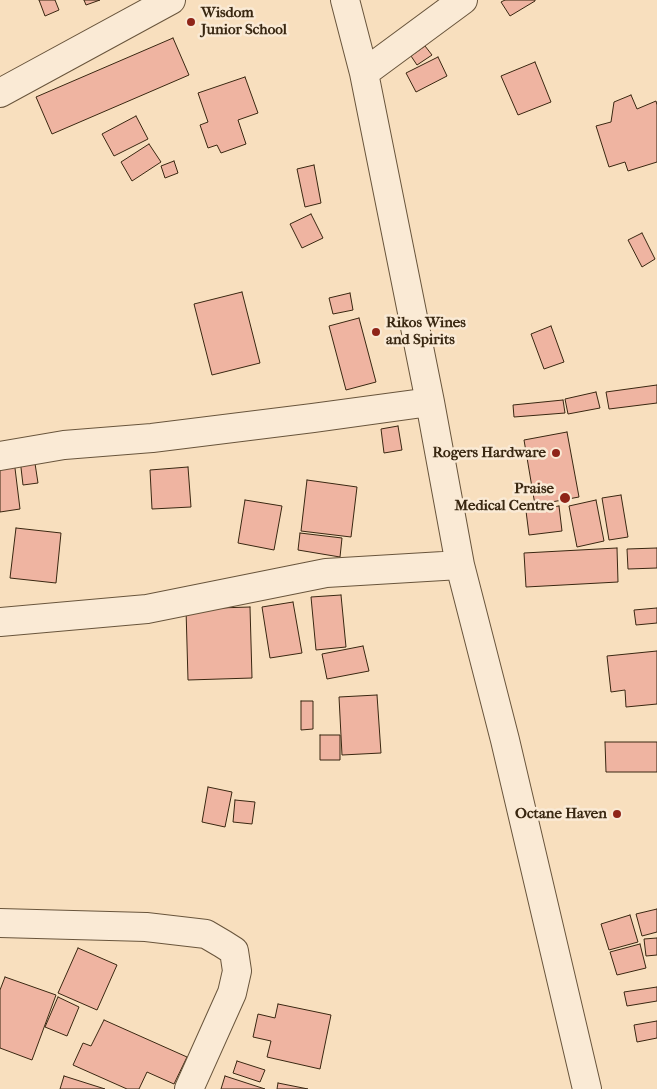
<!DOCTYPE html>
<html>
<head>
<meta charset="utf-8">
<style>
	body { margin:0 }
	canvas { display:block; background:#f8dfbe }
</style>
</head>
<body>
<canvas width="657" height="1089"></canvas>
<script>
const context = document.querySelector('canvas').getContext('2d');
context.lineJoin = 'round';
function fillPath(path, color) { context.fillStyle = color; context.fill(path, 'evenodd'); }
const poly = rows => new Path2D(rows.map(r => 'M' + r).join(''));
function strokePath(path, color, width, dash) { context.strokeStyle = color; context.lineWidth = width; context.lineCap = dash ? 'butt' : 'round'; context.setLineDash(dash || []); context.stroke(path); }
function write(font, color, halo, rows, align = 'center') {
  context.font = font + ' "IM FELL French Canon",serif'; context.lineWidth = 5; context.setLineDash([]); context.textBaseline = 'middle'; context.strokeStyle = halo; context.fillStyle = color; for (const [text, x, y, turn = 0] of rows) {
    context.save(); context.translate(x, y); context.rotate((+turn || 0) * Math.PI / 180); context.textAlign = isNaN(turn) ? turn : align; if (halo) context.strokeText(text, 0, 0); context.fillText(text, 0, 0); context.restore();
  }
}
const building = poly([
	[39,0,55,0,59,10,45,16,39,0],
	[84,0,100,0,86,5,84,0],
	[505,0,535,0,535,1,510,16,501,2,505,0],
	[173,38,189,75,52,134,36,97,173,38],
	[425,46,432,55,417,65,411,56,425,46],
	[438,57,447,76,416,92,406,73,438,57],
	[535,62,551,102,518,115,501,76,535,62],
	[245,77,258,113,238,120,246,144,221,153,217,145,208,148,200,125,208,122,198,93,245,77],
	[631,95,637,109,656,101,657,105,657,162,628,171,625,162,609,167,596,126,611,122,614,102,631,95],
	[136,116,148,139,114,156,102,134,136,116],
	[149,144,161,162,132,181,121,162,149,144],
	[174,161,178,173,165,178,161,166,174,161],
	[314,165,321,203,305,207,297,169,314,165],
	[311,214,323,238,302,248,290,224,311,214],
	[642,233,655,259,642,267,628,240,642,233],
	[242,292,260,363,212,375,194,304,242,292],
	[350,293,353,310,333,314,329,298,350,293],
	[359,318,376,382,346,390,329,326,359,318],
	[551,326,564,362,544,369,531,334,551,326],
	[657,385,657,403,609,409,606,392,657,385],
	[596,392,600,408,568,414,565,399,596,392],
	[563,400,565,413,514,417,513,405,563,400],
	[398,426,402,450,384,453,381,429,398,426],
	[567,432,579,497,535,505,524,440,567,432],
	[34,457,38,483,23,485,20,459,34,457],
	[14,460,20,509,0,512,0,461,14,460],
	[188,467,191,507,152,509,150,470,188,467],
	[307,480,357,487,351,537,301,531,307,480],
	[621,495,628,537,609,540,602,498,621,495],
	[245,500,282,506,274,550,238,543,245,500],
	[596,500,604,541,577,547,569,506,596,500],
	[559,506,562,531,529,535,526,511,559,506],
	[16,528,61,533,56,583,10,578,16,528],
	[300,533,342,538,340,557,298,550,300,533],
	[617,548,618,582,526,587,524,553,617,548],
	[657,548,657,568,628,569,627,549,657,548],
	[341,595,346,647,316,650,311,597,341,595],
	[293,602,302,653,270,658,262,607,293,602],
	[250,607,252,678,188,680,186,609,250,607],
	[657,608,657,623,636,625,634,610,657,608],
	[363,646,369,671,327,679,322,654,363,646],
	[657,651,657,704,626,707,625,690,611,692,607,656,657,651],
	[377,695,381,753,342,755,339,697,377,695],
	[301,701,313,701,313,729,301,730,301,701],
	[320,735,340,735,340,760,320,760,320,735],
	[605,742,657,742,657,772,606,772,605,742],
	[208,787,232,792,225,827,202,822,208,787],
	[235,800,255,802,252,824,233,822,235,800],
	[657,909,657,932,642,936,636,914,657,909],
	[630,915,638,942,609,950,601,924,630,915],
	[657,938,657,955,646,956,644,939,657,938],
	[640,944,646,968,617,975,610,952,640,944],
	[78,948,117,965,97,1010,58,993,78,948],
	[5,977,56,995,32,1060,0,1048,0,990,5,977],
	[657,987,657,1001,627,1006,624,992,657,987],
	[58,997,79,1007,67,1036,45,1027,58,997],
	[278,1004,331,1015,320,1069,267,1057,271,1041,253,1037,258,1014,275,1018,278,1004],
	[104,1020,187,1057,174,1084,147,1072,139,1089,127,1089,73,1065,83,1043,91,1046,104,1020],
	[657,1021,657,1038,637,1042,634,1025,657,1021],
	[237,1061,265,1070,260,1082,233,1073,237,1061],
	[64,1076,105,1089,60,1089,64,1076],
	[225,1076,265,1089,221,1089,225,1076],
	[278,1083,308,1089,277,1089,278,1083]
]);
fillPath(building, '#efb4a1');
strokePath(building, '#392711', 1);
const minor = poly([
	[345,0,364,73,430,402,460,565,505,740,587,1089],
	[364,73,463,0],
	[0,93,171,0],
	[0,456,64,445,152,438,313,418,430,402],
	[0,622,147,609,326,573,460,565],
	[0,923,146,927,206,934,223,944,234,951,237,971,232,993,189,1089]
]);
strokePath(minor, '#69553c', 30);
strokePath(minor, '#faead5', 28);
for (const [x, y, r, color] of [
	[191,22,5,"#8f2418"],
	[376,332,5,"#8f2418"],
	[556,453,5,"#8f2418"],
	[565,498,6,"#8f2418"],
	[617,814,5,"#8f2418"]
]) { const dot = new Path2D(); dot.arc(x, y, r, 0, 2 * Math.PI); context.fillStyle = color; context.fill(dot); strokePath(dot, '#faead5', 2); }
write('bold 15px', '#392711', '#faead5', [
	["Wisdom",201,13,"left"],
	["Junior School",201,30,"left"],
	["Rikos Wines",386,323,"left"],
	["and Spirits",386,340,"left"],
	["Rogers Hardware",546,453],
	["Praise",554,489],
	["Medical Centre",554,506],
	["Octane Haven",607,814]
], 'right');
</script>
</body>
</html>
